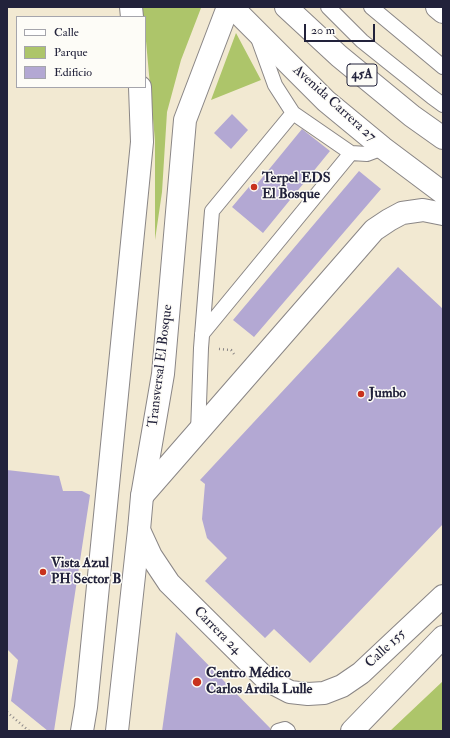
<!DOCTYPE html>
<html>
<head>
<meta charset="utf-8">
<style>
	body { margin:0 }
	#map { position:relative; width:450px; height:738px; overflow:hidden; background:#f2e9d2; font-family:"IM FELL Double Pica",serif }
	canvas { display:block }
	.frame { position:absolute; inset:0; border:8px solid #22223b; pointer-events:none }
	.legend { position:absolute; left:16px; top:16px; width:130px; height:72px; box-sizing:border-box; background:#fdfcf7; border:1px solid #a5a5ac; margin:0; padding:5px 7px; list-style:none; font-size:12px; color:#22223b }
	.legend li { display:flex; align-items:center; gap:8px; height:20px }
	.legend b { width:20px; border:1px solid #a5a5ac }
	.scale { position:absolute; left:304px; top:24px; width:71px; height:18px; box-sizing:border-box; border:2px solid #22223b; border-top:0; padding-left:5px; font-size:12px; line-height:14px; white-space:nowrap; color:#22223b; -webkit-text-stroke:3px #fdfcf7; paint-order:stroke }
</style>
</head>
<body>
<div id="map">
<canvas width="450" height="738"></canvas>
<div class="frame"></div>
<ul class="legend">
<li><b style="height:5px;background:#fff"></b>Calle</li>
<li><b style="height:11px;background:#adc56a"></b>Parque</li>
<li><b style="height:11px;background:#b3a8d3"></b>Edificio</li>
</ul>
<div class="scale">20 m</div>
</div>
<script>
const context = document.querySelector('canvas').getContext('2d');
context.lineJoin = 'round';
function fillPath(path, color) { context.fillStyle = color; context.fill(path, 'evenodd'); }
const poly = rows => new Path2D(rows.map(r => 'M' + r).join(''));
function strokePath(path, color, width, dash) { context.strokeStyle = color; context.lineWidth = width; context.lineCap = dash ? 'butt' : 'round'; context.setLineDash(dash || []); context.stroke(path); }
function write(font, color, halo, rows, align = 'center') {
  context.font = font + ' "IM FELL Double Pica",serif'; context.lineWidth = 3; context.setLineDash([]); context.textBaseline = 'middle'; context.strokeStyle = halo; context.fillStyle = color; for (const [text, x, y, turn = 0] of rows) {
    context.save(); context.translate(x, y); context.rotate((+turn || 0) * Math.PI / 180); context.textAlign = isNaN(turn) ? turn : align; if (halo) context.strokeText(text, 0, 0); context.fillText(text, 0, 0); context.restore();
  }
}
fillPath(poly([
	[141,7,201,8,181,60,167,112,162,192,155,240,155,141,145,30,145,17,143,17],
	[236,33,261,80,211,100],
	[443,681,443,731,390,731]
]), '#adc56a');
fillPath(poly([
	[232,114,248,130,231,149,214,133],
	[302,129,330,151,263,233,232,207,254,181,257,184],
	[359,171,381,189,254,337,233,320],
	[398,267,443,309,443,524,310,663,274,629,265,638,205,581,227,558,207,538,202,519,205,484,200,480],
	[7,470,59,476,63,491,82,491,90,495,54,731,48,731,11,701,18,660,7,649],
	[176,632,270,728,270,731,162,731]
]), '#b3a8d3');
const lane = poly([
	[328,7,362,41,432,97,443,105],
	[371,7,443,67],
	[258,38,275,85,293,113,351,153,367,154,383,148],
	[202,334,351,153],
	[198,432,201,348,212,211,293,113],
	[278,731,285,729,288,731]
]);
const street = poly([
	[139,530,151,556,169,583,267,680,290,692,308,694,324,693,342,686,361,673,443,596],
	[352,731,443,637]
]);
const primary = poly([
	[131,7,132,17],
	[82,731,86,707,142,142,140,87],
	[117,731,139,530,142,496,163,374,185,120,228,7]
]);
const highway = poly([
	[232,7,326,101,383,148,443,193],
	[286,7,339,56,412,116,443,138],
	[437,7,443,12],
	[142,496,374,230,389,220,402,213,423,210,443,214]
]);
strokePath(lane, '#8a8686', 16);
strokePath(street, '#8a8686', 24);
strokePath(primary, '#8a8686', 24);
strokePath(highway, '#8a8686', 24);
strokePath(poly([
	[219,349,231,350,234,354],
	[7,712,29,731]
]), '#8a8686', 2.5, [1, 3]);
strokePath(lane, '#fff', 14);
strokePath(street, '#fff', 22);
strokePath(primary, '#fff', 22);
strokePath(highway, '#fff', 22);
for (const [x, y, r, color] of [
	[254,187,4,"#c8321e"],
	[361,394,4,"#c8321e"],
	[43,572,4,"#c8321e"],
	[197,682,5,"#c8321e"]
]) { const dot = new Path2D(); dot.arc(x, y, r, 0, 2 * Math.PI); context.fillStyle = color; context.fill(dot); strokePath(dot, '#fdfcf7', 1.5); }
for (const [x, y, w] of [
	[362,75,30]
]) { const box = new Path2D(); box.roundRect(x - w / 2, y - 11, w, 22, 3); context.fillStyle = '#fdfcf7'; context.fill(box); strokePath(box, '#22223b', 1); }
write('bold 13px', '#22223b', null, [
	["45A",362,75]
]);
write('14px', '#22223b', '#fdfcf7', [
	["Avenida Carrera 27",334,104,42],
	["Transversal El Bosque",161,366,-83],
	["Carrera 24",217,631,45],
	["Calle 155",386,649,-43]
]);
write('bold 14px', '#22223b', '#fdfcf7', [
	["Terpel EDS",262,179],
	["El Bosque",262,195],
	["Jumbo",369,394],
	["Vista Azul",51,564],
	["PH Sector B",51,580],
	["Centro Médico",206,674],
	["Carlos Ardila Lulle",206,690]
], 'left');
</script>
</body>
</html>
